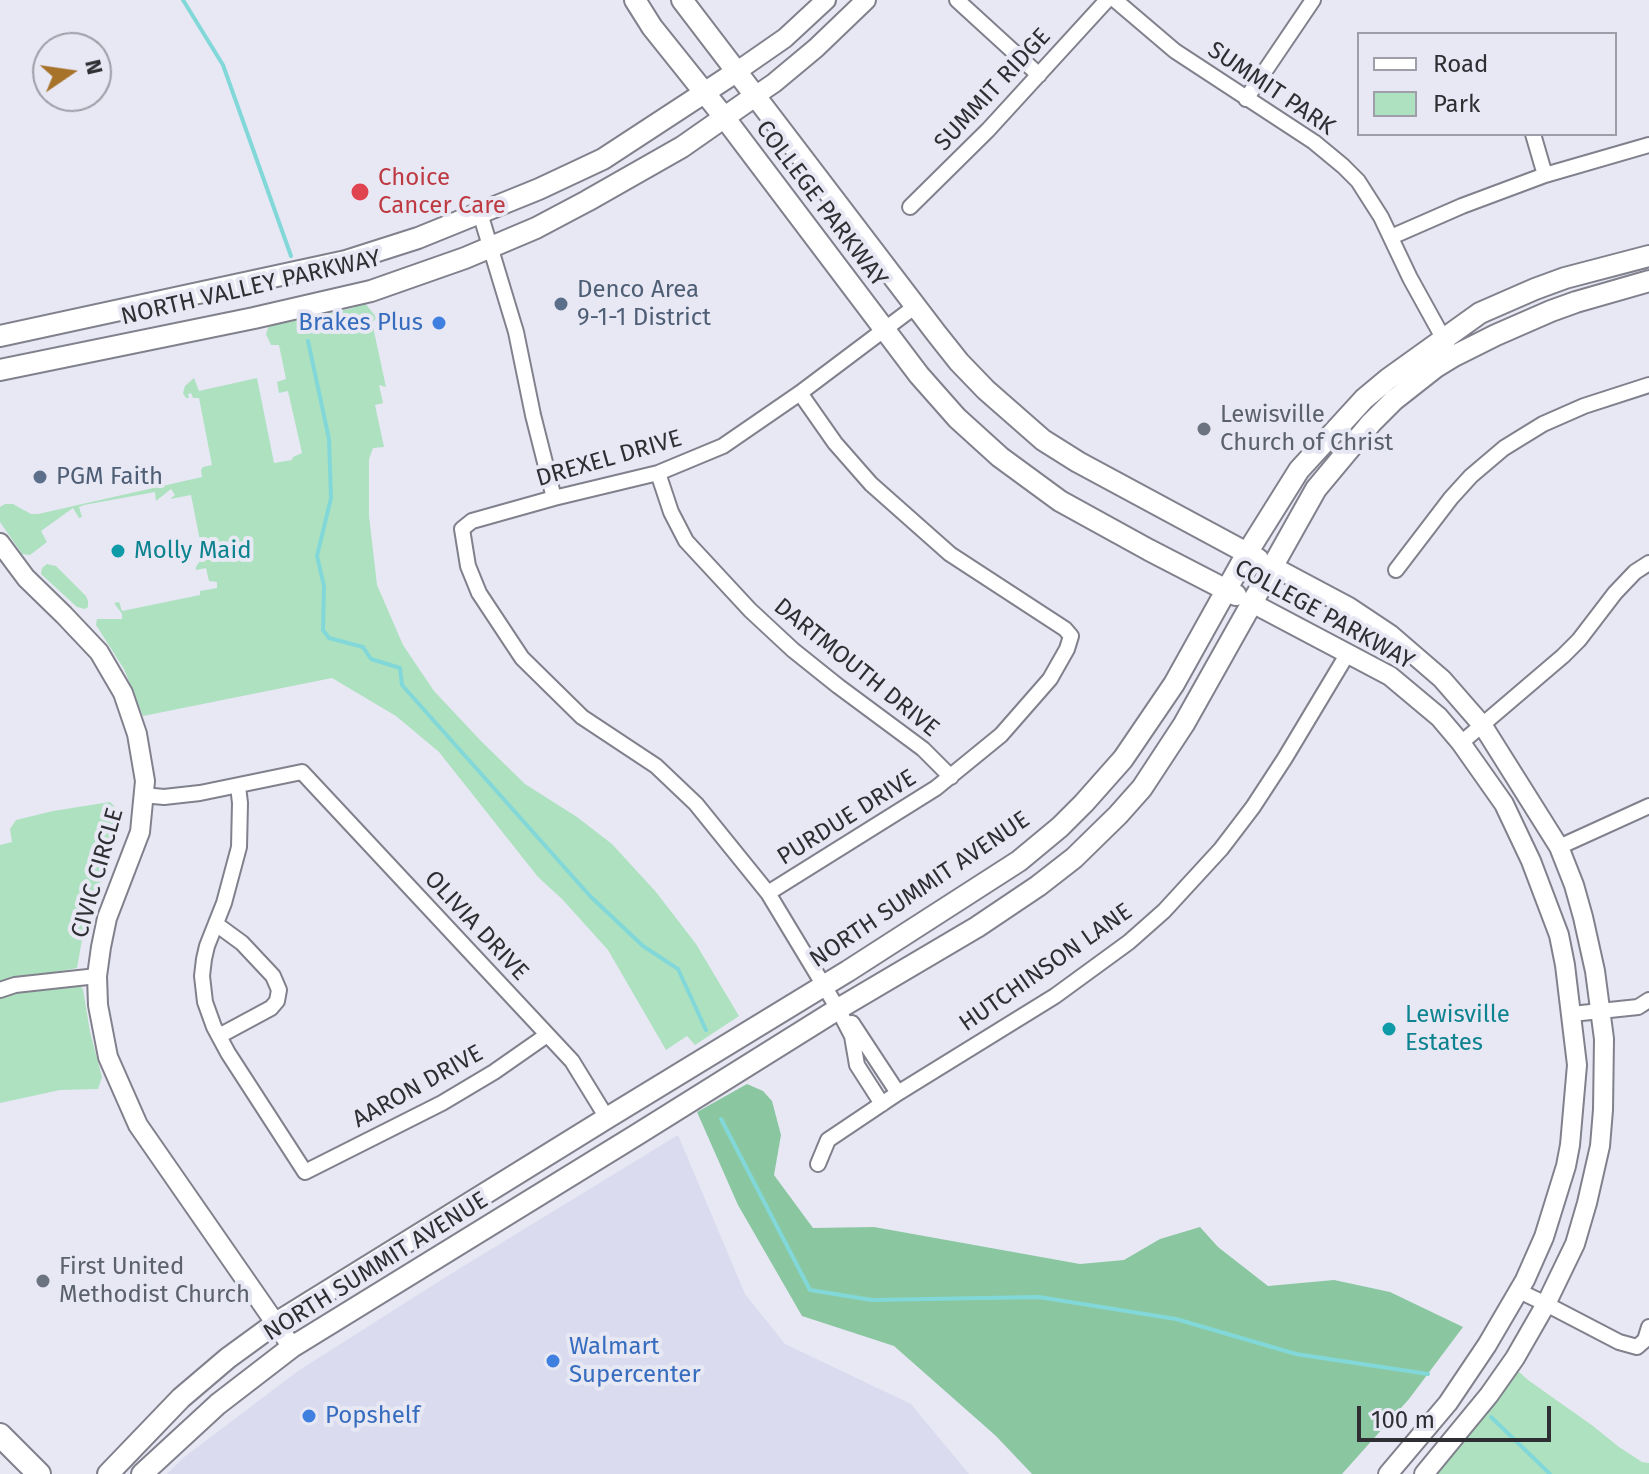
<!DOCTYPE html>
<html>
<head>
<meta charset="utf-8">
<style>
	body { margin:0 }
	#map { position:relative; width:1649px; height:1474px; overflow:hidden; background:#e7e8f4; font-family:"Fira Sans",sans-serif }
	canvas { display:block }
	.legend { position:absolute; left:1357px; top:32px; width:260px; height:104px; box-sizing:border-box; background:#e7e8f4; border:2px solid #9d9ea7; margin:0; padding:10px 14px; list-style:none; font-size:24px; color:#2e2e33 }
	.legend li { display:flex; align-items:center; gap:16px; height:40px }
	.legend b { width:40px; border:2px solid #9d9ea7 }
	.north { position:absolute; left:32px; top:32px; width:80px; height:80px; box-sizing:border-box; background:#e7e8f4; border:2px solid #9d9ea7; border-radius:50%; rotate:77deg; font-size:22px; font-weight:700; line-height:32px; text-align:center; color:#2e2e33 }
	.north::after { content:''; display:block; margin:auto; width:28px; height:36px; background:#a7732b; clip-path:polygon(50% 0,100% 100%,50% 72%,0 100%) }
	.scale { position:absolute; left:1357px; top:1406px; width:194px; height:36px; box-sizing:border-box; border:4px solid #2e2e33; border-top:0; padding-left:10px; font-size:24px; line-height:28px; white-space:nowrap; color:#2e2e33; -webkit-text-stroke:6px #e7e8f4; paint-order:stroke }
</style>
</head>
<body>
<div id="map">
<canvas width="1649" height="1474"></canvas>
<ul class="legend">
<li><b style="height:10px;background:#fff"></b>Road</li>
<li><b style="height:22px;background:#aee1c0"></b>Park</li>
</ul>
<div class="north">N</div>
<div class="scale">100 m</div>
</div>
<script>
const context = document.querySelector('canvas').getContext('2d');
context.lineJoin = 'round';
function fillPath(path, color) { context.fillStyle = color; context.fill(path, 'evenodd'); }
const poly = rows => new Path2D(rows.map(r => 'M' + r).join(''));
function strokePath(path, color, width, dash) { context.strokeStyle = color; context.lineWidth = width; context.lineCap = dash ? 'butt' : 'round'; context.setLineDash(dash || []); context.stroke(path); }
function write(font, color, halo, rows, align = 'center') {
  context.font = font + ' "Fira Sans",sans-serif'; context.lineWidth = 8; context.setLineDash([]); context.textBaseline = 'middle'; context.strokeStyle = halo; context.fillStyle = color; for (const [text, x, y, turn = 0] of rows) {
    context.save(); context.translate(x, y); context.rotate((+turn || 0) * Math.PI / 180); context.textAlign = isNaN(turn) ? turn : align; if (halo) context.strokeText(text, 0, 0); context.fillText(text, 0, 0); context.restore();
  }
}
fillPath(poly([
	[678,1135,745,1294,785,1344,911,1404,969,1474,167,1474,183,1458,298,1371,449,1275]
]), '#dadbee');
fillPath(poly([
	[364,302,377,318,372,322,386,387,379,385,383,403,375,405,384,447,373,448,369,459,369,516,377,585,403,645,434,691,481,741,525,784,577,817,612,844,656,892,696,944,739,1016,695,1045,687,1036,666,1050,608,950,562,899,538,877,439,752,396,716,332,678,143,716,124,669,96,625,97,619,122,619,122,614,114,603,119,602,122,611,200,595,200,591,217,588,217,582,209,581,206,568,196,570,196,567,203,556,191,495,170,499,175,495,171,489,156,501,155,492,84,505,79,507,82,517,79,518,73,508,41,531,47,542,30,555,22,554,0,522,0,507,5,504,13,504,31,514,38,514,202,477,201,470,203,467,212,465,199,398,193,398,191,393,188,394,189,398,186,398,183,393,185,386,194,378,199,391,257,378,274,463,292,460,293,457,302,453,288,391,279,393,277,382,286,379,279,345,271,345,266,334,270,323,299,317,308,318,353,308],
	[47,564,56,566,86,596,88,601,88,607,85,609,77,607,41,574,42,568],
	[110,802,122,814,118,836,85,923,77,968,0,982,0,845,12,842,10,829,16,820,53,811],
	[78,984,83,989,90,1032,102,1077,98,1089,60,1090,0,1103,0,997,6,994],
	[1518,1371,1528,1380,1593,1426,1619,1447,1642,1462,1649,1463,1649,1474,1435,1474,1488,1412]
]), '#aee1c0');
fillPath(poly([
	[747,1084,763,1091,772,1101,781,1135,774,1175,813,1228,874,1227,1080,1264,1124,1260,1160,1239,1200,1227,1218,1247,1268,1286,1334,1280,1390,1292,1463,1327,1409,1399,1342,1474,1032,1474,996,1436,894,1346,802,1316,738,1205,697,1112]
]), '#8ac7a1');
strokePath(poly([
	[183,0,223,65,291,256],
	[308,341,329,439,331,498,317,556,324,586,323,630,329,638,363,647,371,659,400,668,402,685,590,896,643,946,678,969,706,1030],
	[721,1119,810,1290,872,1300,1039,1297,1176,1319,1296,1354,1428,1374],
	[1491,1417,1550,1474]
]), '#82d8d8', 4);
const minor = poly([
	[957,0,1039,75],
	[1115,0,1175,51,1314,142,1343,166,1358,181,1381,217,1410,278,1447,345],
	[1246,99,1313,0],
	[1533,134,1545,175],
	[910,207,988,130,1107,0],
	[480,213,516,332,533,415,554,498],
	[1391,237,1462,206,1545,175,1649,145],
	[658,473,671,512,686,541,750,610,793,650,838,686,923,749,951,777],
	[1396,570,1451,498,1471,476,1504,448,1543,424,1584,406,1649,385],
	[1461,743,1563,656,1579,640,1615,593,1635,572,1649,563],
	[238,786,240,803,239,847,224,903,207,946,204,959,202,976,205,1002,214,1027,228,1053,305,1172,442,1103,494,1072,547,1035],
	[143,795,164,797,200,793,302,772,572,1061,607,1118],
	[1559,847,1649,806],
	[768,893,936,788,1001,735,1050,679,1067,649,1071,636,1065,629,950,554,871,484,835,443,800,393],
	[216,924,242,943,273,976,279,990,277,1001,271,1008,219,1036],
	[0,990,15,985,97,976],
	[1572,1014,1638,1007,1649,1000],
	[852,1023,898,1093],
	[882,1104,857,1065,852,1036,838,1009,768,893,696,804,656,766,582,717,522,658,479,593,468,566,462,529,472,521,554,498,658,473,723,446,800,393,917,305],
	[818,1164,828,1140,898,1093,1055,996,1129,942,1164,911,1221,849,1253,807,1285,758,1348,653],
	[1519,1291,1546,1304,1619,1342,1637,1347,1645,1340,1649,1327]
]);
const tertiary = poly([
	[736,72,785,38,826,0],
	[755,96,774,83,816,48,866,0],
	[0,543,26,578,64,615,99,652,123,693,137,734,145,781,140,832,107,918,101,947,97,976,98,1005,108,1057,138,1125,292,1347],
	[1272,566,1349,607,1391,635,1442,679,1483,726,1559,847,1574,885,1583,917,1595,971,1604,1039,1603,1110,1600,1146,1587,1203,1575,1244,1546,1304,1515,1358,1489,1395,1424,1474],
	[1252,603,1390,676,1439,717,1461,743,1504,804,1531,861,1559,935,1565,965,1577,1065,1570,1145,1566,1166,1544,1237,1525,1280,1487,1345,1448,1403,1388,1474]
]);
const secondary = poly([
	[635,0,652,27,724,117,919,375,957,418,1000,457,1060,501,1149,550,1236,595],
	[682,0,936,333,959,362,986,390,1043,440,1078,462,1258,559],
	[0,336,346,261,418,238,539,189,603,159,736,72],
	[0,370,254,318,371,291,465,258,536,228,587,201,682,147,755,96],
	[108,1474,181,1398,228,1358,276,1323,607,1118,848,971,1019,861,1060,827,1084,803,1123,759,1174,684,1247,553,1299,470,1364,399,1388,379,1480,313,1535,289,1565,278,1649,256],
	[142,1474,218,1404,292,1347,638,1134,838,1009,977,927,1038,886,1074,858,1118,815,1142,788,1184,724,1316,489,1371,423,1394,400,1436,367,1454,356,1496,335,1551,311,1576,302,1649,281]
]);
const primary = poly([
	[0,1435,39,1474]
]);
strokePath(minor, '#80818c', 18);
strokePath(tertiary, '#80818c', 22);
strokePath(secondary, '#80818c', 24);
strokePath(primary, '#80818c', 26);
strokePath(minor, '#fff', 14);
strokePath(tertiary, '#fff', 18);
strokePath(secondary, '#fff', 20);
strokePath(primary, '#fff', 22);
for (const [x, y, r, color] of [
	[360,192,10,"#e0444e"],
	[561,304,8,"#5c6f8a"],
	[439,323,8,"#3f7fe0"],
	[1204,429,8,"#6b7280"],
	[40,477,8,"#5c6f8a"],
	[118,551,8,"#0f9aa8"],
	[1389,1029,8,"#0f9aa8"],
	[43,1281,8,"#6b7280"],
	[553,1361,8,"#3f7fe0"],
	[309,1416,8,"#3f7fe0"]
]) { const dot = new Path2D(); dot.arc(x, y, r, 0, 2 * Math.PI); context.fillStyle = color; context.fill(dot); strokePath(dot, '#e7e8f4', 3); }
write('24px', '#2e2e33', '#e7e8f4', [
	["SUMMIT PARK",1271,89,34],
	["SUMMIT RIDGE",993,90,-47],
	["COLLEGE PARKWAY",821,204,53],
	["NORTH VALLEY PARKWAY",251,288,-13],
	["DREXEL DRIVE",609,459,-16],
	["COLLEGE PARKWAY",1324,615,29],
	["DARTMOUTH DRIVE",856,668,39],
	["PURDUE DRIVE",847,818,-32],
	["CIVIC CIRCLE",98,873,-74],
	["NORTH SUMMIT AVENUE",920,890,-34],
	["OLIVIA DRIVE",476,926,47],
	["HUTCHINSON LANE",1046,968,-35],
	["AARON DRIVE",418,1087,-29],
	["NORTH SUMMIT AVENUE",376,1267,-32]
]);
write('24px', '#be3a42', '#e7e8f4', [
	["Choice",378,178],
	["Cancer Care",378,206]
], 'left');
write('24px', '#4e5e75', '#e7e8f4', [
	["Denco Area",577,290],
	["9-1-1 District",577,318],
	["PGM Faith",56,477]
], 'left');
write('24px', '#366cbe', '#e7e8f4', [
	["Brakes Plus",423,323,"right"],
	["Walmart",569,1347],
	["Supercenter",569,1375],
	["Popshelf",325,1416]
], 'left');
write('24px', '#5b616d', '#e7e8f4', [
	["Lewisville",1220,415],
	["Church of Christ",1220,443],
	["First United",59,1267],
	["Methodist Church",59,1295]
], 'left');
write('24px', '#0d838f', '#e7e8f4', [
	["Molly Maid",134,551],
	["Lewisville",1405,1015],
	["Estates",1405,1043]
], 'left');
</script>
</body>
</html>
